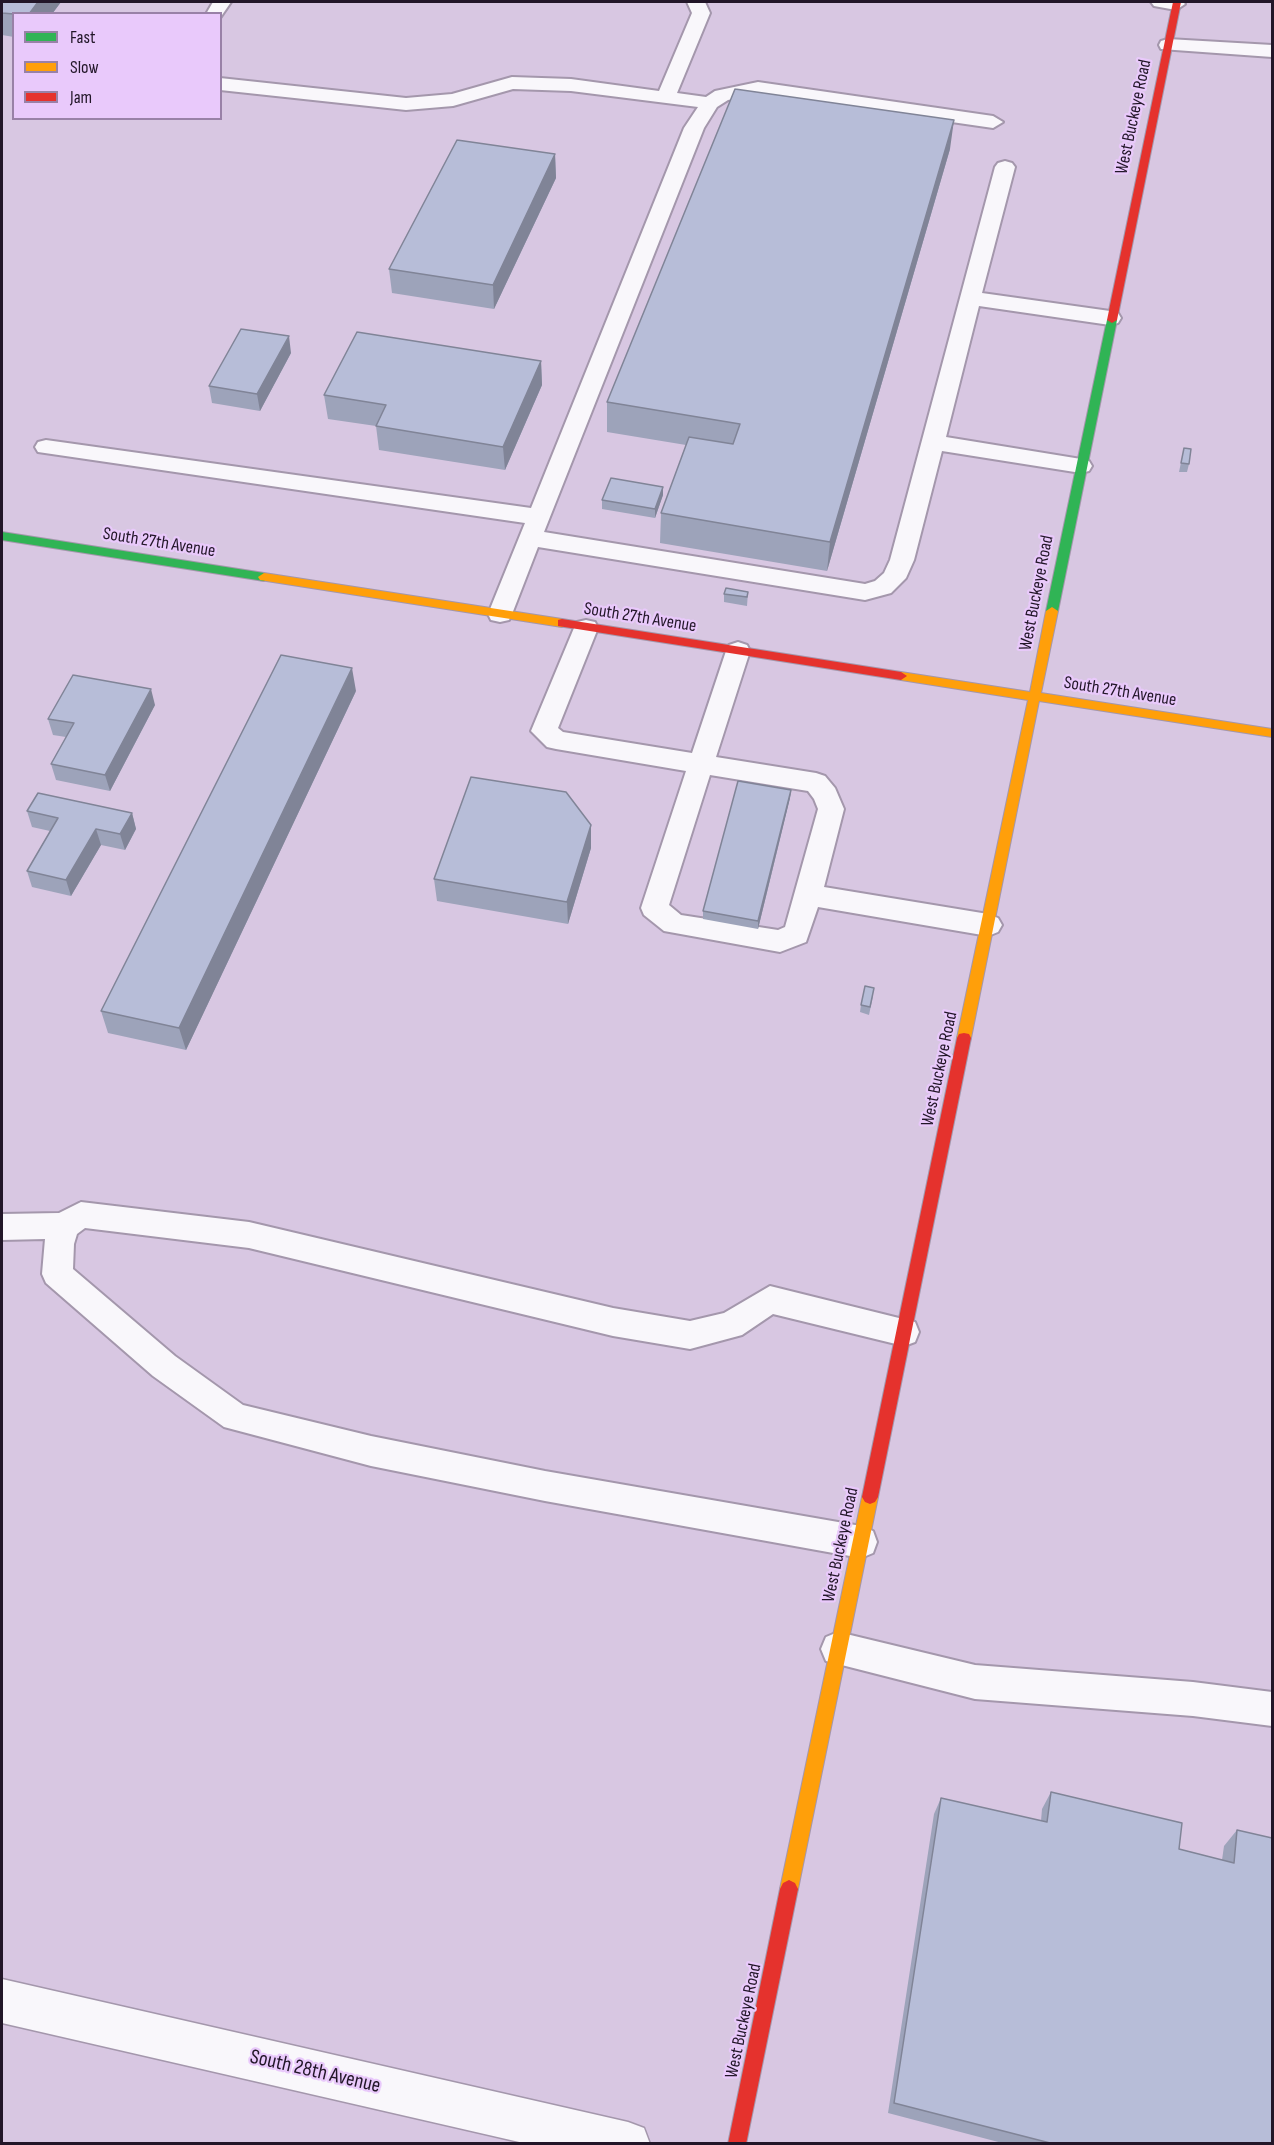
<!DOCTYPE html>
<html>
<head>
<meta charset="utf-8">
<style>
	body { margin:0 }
	#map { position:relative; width:1274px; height:2145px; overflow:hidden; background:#d8c7e2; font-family:"Sofia Sans Condensed",sans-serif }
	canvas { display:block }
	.frame { position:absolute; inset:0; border:3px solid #221628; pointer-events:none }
	.legend { position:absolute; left:12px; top:12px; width:210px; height:108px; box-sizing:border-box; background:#e9c9fb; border:2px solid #9981a7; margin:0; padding:8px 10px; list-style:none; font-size:18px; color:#221628 }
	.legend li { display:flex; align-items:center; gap:12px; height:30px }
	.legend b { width:30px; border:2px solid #9981a7 }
</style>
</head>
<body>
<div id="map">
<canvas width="1274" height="2145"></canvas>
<div class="frame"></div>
<ul class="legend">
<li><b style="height:8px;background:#30b455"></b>Fast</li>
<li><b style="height:8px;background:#ff9f0a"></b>Slow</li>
<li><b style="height:8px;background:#e5322d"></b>Jam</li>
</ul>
</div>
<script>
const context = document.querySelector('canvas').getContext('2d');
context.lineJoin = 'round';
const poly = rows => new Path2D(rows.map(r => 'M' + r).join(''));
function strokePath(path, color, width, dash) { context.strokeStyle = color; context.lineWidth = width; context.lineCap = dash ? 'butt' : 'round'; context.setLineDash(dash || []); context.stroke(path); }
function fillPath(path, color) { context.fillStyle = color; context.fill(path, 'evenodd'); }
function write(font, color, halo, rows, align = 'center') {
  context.font = font + ' "Sofia Sans Condensed",sans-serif'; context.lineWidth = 4.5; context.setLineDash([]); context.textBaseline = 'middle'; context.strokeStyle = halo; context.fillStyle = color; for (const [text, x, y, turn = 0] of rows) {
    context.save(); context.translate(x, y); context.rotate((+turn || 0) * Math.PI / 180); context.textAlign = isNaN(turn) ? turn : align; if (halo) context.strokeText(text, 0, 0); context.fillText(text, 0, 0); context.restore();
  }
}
const lane = poly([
	[213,2,231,2,220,18,220,14,206,14,213,2],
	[687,2,705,2,710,13,677,93,706,97,715,91,758,82,993,116,1003,122,993,128,758,94,728,100,717,107,704,128,544,532,865,584,875,581,884,573,890,560,995,167,998,163,1005,161,1012,163,1015,167,982,293,1110,311,1118,313,1121,318,1118,323,1110,325,979,306,946,437,1081,459,1089,461,1092,466,1089,471,1081,473,942,451,914,560,906,578,891,593,865,600,538,547,512,614,509,620,500,622,491,620,488,614,525,523,38,452,35,447,38,442,46,440,531,508,684,128,698,107,571,91,513,89,453,106,406,110,220,90,220,78,406,98,452,94,512,77,571,79,659,91,692,13,687,2],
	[1151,2,1183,2,1185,4,1176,10,1154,6,1151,2],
	[1168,39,1272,45,1272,57,1161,49,1159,45,1161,41,1168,39],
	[586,620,595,622,598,628,558,728,563,732,692,753,726,651,729,645,738,642,747,645,750,651,716,757,816,773,825,776,835,788,844,809,824,887,988,914,998,918,1002,925,998,932,988,936,818,907,806,942,780,952,664,931,644,915,641,908,686,771,556,749,547,747,531,731,574,628,577,622,586,620],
	[710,775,808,791,814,799,818,809,785,927,778,930,681,915,669,905,710,775],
	[81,1202,249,1222,613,1308,690,1321,724,1313,770,1286,915,1322,919,1332,915,1342,904,1346,773,1314,742,1335,690,1349,613,1336,249,1248,85,1228,77,1234,74,1244,73,1269,175,1356,243,1405,371,1436,545,1471,861,1526,873,1531,877,1542,873,1553,861,1558,545,1501,371,1466,224,1427,153,1376,46,1283,42,1274,45,1239,2,1240,2,1214,59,1213,81,1202],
	[838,1632,975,1665,1193,1682,1272,1692,1272,1726,1193,1716,975,1699,826,1661,821,1649,826,1637,838,1632]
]);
const street = poly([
	[2,1979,628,2122,644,2128,650,2144,528,2144,2,2023,2,1979]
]);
const fast = poly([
	[1112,317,1117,320,1058,611,1052,615,1046,611,1107,320,1112,317],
	[2,532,264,573,270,577,264,581,2,540,2,532]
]);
const slow = poly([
	[264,573,562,619,568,623,562,627,260,580,258,577,264,573],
	[1052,607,1058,611,1041,693,1272,729,1272,737,1039,701,971,1038,969,1042,964,1043,959,1042,957,1038,1028,700,901,680,895,676,901,672,1030,692,1046,611,1052,607],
	[870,1490,875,1492,878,1497,798,1889,795,1895,789,1898,783,1895,780,1889,862,1497,865,1492,870,1490]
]);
const jam = poly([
	[1173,2,1181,2,1117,320,1112,323,1107,320,1173,2],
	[562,619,901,672,907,676,901,680,558,626,558,620,562,619],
	[964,1033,969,1034,971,1038,878,1497,875,1502,870,1504,865,1502,862,1497,957,1038,959,1034,964,1033],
	[789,1880,795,1883,798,1889,746,2144,728,2144,780,1889,783,1883,789,1880]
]);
strokePath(lane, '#a497ac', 4);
strokePath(street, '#a497ac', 3);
strokePath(fast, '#a497ac', 2);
strokePath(slow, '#a497ac', 2);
strokePath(jam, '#a497ac', 2);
fillPath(lane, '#f9f7fb');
fillPath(street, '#f9f7fb');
fillPath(fast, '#30b455');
fillPath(slow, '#ff9f0a');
fillPath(jam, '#e5322d');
fillPath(poly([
	[2,2,61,2,52,14,14,14,14,37,2,35],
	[950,149,827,571,660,543,661,513,686,445,607,432,607,402],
	[555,154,556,178,494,309,392,293,389,269],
	[291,353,260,411,212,403,209,386],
	[541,361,542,385,505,470,379,450,376,426,328,419,324,395],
	[1184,448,1189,464,1187,472,1179,472],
	[663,495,655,518,602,509,602,500],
	[748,592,747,606,724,602,724,594],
	[356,691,186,1050,108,1033,101,1011],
	[155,705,110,791,56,780,51,764,66,737,53,735,48,719],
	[791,790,790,798,758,929,703,919,703,911],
	[27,811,132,813,136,829,125,850,101,845,71,896,32,887,27,871,50,831,32,827],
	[591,825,591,848,568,924,437,901,434,879],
	[873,996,869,1015,860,1012,861,1005],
	[1051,1792,1179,1849,1222,1860,1224,1846,1237,1830,1272,2144,1006,2144,888,2113,934,1814,941,1798,1041,1821,1042,1809]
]), '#9da3ba');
fillPath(poly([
	[38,2,61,2,52,14,29,14],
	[954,120,950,149,827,571,830,542],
	[555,154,556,178,494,309,493,285],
	[289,336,291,353,260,411,257,394],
	[541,361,542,385,505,470,503,447],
	[663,487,663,495,655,518,655,509],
	[352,668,356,691,186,1050,179,1028],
	[151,689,155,705,110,791,105,775],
	[791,790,790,798,758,929,758,921],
	[132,813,136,829,125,850,120,834],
	[591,825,591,848,568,924,567,902],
	[96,829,101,845,71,896,66,880]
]), '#808497');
const building = poly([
	[2,2,38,2,29,14,14,14,2,13,2,2],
	[735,89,954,120,830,542,661,513,689,437,733,444,740,424,607,402,735,89],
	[457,140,555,154,493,285,389,269,457,140],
	[241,329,289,336,257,394,209,386,241,329],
	[357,332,541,361,503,447,376,426,386,405,324,395,357,332],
	[1184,448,1191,449,1189,464,1181,463,1184,448],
	[611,478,663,487,655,509,602,500,611,478],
	[726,588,748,592,747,597,724,594,726,588],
	[281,655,352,668,179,1028,101,1011,281,655],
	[73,675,151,689,105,775,51,764,74,723,48,719,73,675],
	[471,777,566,792,591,825,567,902,434,879,471,777],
	[738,781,791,790,758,921,703,911,738,781],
	[38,793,132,813,120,834,96,829,66,880,27,871,58,818,27,811,38,793],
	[865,986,874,988,870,1007,861,1005,865,986],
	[1051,1792,1182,1823,1179,1849,1234,1863,1237,1830,1272,1838,1272,2144,1054,2144,894,2103,941,1798,1047,1822,1051,1792]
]);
fillPath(building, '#b7bdd8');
strokePath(building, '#808497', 1.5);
write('18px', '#221628', '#e9c9fb', [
	["West Buckeye Road",1134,117,-78],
	["South 27th Avenue",159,543,9],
	["West Buckeye Road",1037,593,-79],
	["South 27th Avenue",640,618,9],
	["South 27th Avenue",1120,692,9],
	["West Buckeye Road",940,1069,-78],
	["West Buckeye Road",841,1545,-78],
	["West Buckeye Road",744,2021,-78]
]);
write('21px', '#221628', '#e9c9fb', [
	["South 28th Avenue",315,2072,13]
]);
</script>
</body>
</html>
